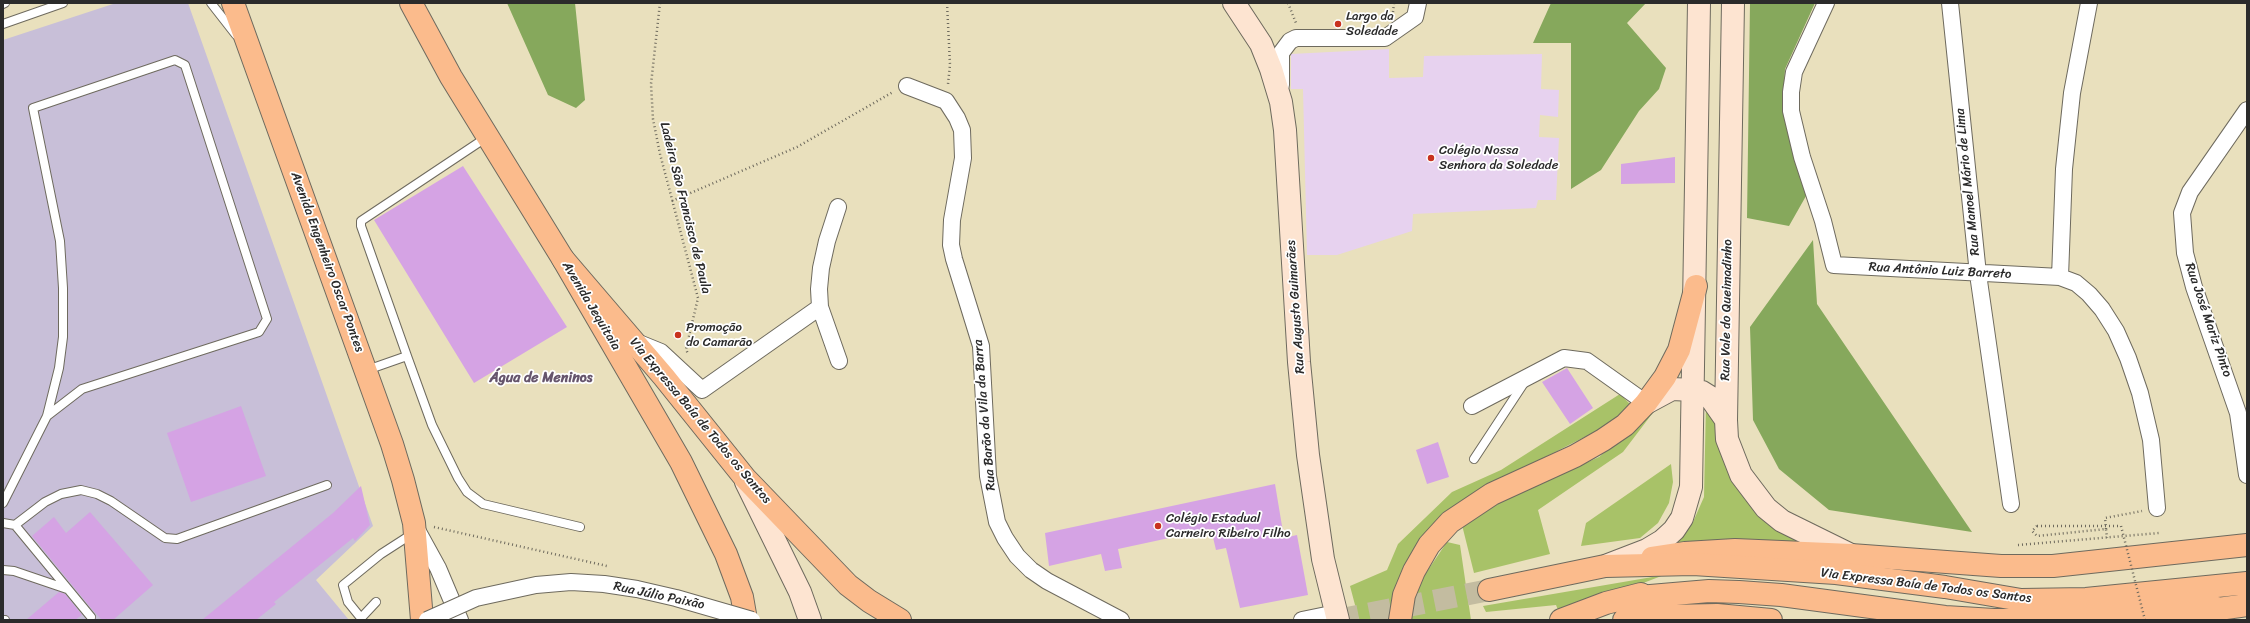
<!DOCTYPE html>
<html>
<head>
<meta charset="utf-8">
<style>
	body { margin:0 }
	#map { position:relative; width:2250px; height:623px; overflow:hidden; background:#e9e0bd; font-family:Sriracha,sans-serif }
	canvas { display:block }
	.frame { position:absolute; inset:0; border:4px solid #2b2b2b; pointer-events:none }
</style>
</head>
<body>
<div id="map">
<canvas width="2250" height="623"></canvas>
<div class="frame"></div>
</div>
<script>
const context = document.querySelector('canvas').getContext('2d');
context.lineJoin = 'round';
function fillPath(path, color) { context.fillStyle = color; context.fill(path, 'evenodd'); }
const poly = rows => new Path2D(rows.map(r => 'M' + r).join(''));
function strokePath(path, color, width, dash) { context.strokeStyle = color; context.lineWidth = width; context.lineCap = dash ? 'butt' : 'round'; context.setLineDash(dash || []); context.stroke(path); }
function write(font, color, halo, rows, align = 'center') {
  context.font = font + ' Sriracha,sans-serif'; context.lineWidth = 3.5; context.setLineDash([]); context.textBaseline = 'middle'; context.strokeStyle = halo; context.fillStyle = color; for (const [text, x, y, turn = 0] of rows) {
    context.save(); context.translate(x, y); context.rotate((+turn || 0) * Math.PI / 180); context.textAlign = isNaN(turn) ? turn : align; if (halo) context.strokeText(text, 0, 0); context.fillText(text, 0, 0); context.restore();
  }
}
fillPath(poly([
	[1389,49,1389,78,1423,77,1424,56,1542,54,1541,89,1559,90,1558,117,1540,115,1539,137,1559,138,1556,200,1538,200,1536,208,1413,214,1412,231,1337,255,1307,255,1303,89,1291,89,1291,54]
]), '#e7d2ef');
fillPath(poly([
	[116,3,188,3,373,526,316,580,349,620,3,620,3,40]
]), '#c8bfd8');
fillPath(poly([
	[1620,394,1632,406,1610,424,1469,496,1396,591,1388,620,1359,620,1350,586,1387,570,1398,544,1452,492,1501,470],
	[1706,403,1716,416,1733,476,1807,545,1673,542,1693,522,1704,497],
	[1655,410,1623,452,1538,510,1550,554,1474,573,1462,525,1506,499,1599,457],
	[1671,464,1673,482,1669,503,1658,523,1640,538,1581,546,1586,523],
	[1447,542,1460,545,1471,620,1411,620,1413,592],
	[1664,575,1560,615,1556,605,1486,612,1483,606]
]), '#a8c268');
fillPath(poly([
	[507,3,575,3,585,100,576,108,548,95],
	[1551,3,1646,3,1627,23,1666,68,1659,89,1639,111,1601,170,1571,189,1571,43,1533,43],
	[1750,3,1815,3,1785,69,1783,110,1806,196,1789,226,1747,218],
	[1813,240,1817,304,1972,532,1829,510,1779,469,1753,420,1750,327]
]), '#86a85c');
fillPath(poly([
	[1675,157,1675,183,1621,184,1621,164],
	[463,166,567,327,474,383,374,220],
	[1567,368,1593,408,1570,424,1542,382],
	[241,406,266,476,191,502,167,433],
	[1438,442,1449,477,1427,484,1416,450],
	[1275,484,1284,538,1297,535,1308,595,1240,608,1226,548,1216,550,1211,529,1118,549,1122,568,1105,571,1101,554,1049,566,1045,533],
	[361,486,370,525,355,541,353,538,274,602,276,604,256,620,202,620,333,513],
	[90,512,153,585,113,620,102,620,91,608,32,536,54,517,66,533],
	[59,592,65,594,82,615,75,620,26,620]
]), '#d5a3e4');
strokePath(poly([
	[1337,620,1489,590]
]), '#c3bca0', 22, [22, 11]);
const lane = poly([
	[211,3,236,35],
	[3,4,5,3],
	[3,24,63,3],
	[407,356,361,226,361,221,487,137],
	[367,370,407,356,432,425,458,478,467,492,483,504,580,527],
	[1474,459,1524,383],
	[3,503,47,416,59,368,63,337,63,288,60,241,33,108,175,60,185,65,267,319,259,332,82,389,47,416],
	[3,523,15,525,91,617],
	[15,525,45,502,61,494,81,490,97,494,111,501,165,538,177,539,327,485],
	[3,570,14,571,67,589],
	[376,602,361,618,348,602,343,585,381,554,412,534],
	[3,620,5,620]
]);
const street = poly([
	[1826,3,1794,72,1791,92,1791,111,1802,157,1823,221,1834,265,2060,277,2076,283,2089,294,2102,309,2116,331,2128,358,2140,393,2151,440,2157,508],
	[1950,3,1978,274,2011,504],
	[1281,85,1281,53,1290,41,1296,38,1385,38,1415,17,1418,3],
	[907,86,946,101,957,118,962,130,963,158,952,220,951,245,954,259,981,346,988,476,997,522,1005,538,1017,556,1031,570,1047,581,1121,620],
	[2247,110,2190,192,2182,213,2185,253,2194,287,2238,413,2247,475],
	[2060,277,2064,169,2072,93,2089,3],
	[820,307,839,361],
	[634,341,661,352,702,390,820,307,819,289,821,268,827,241,838,207],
	[1472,406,1564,358,1587,361,1646,403],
	[416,528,438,568,460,620],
	[1302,620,1336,613]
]);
const secondary = poly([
	[1234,3,1261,44,1271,69,1281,102,1285,130,1299,362,1308,455,1323,559,1338,620],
	[1733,3,1726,420,1727,439,1741,475,1766,508,1782,521,1851,555],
	[1646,403,1672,389,1693,390,1702,392,1710,397,1726,420],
	[746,482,800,592,810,620],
	[1608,565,1647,550,1662,541,1674,530,1682,518,1691,487,1699,3]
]);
const primary = poly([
	[233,3,392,444,403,480,414,523,422,620],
	[411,3,451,77,563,259,681,462,726,554,742,597,746,620],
	[1652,558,1685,553,1735,550,1851,555,2001,566,2053,566,2247,545],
	[1400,620,1404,595,1414,571,1429,545,1450,522,1492,494,1575,456,1603,440,1625,425,1646,403,1665,377,1679,350,1696,286]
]);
const highway = poly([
	[563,259,664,377,745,478,848,585,869,601,900,620],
	[1489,590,1605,566,1693,564,1836,573,1945,587,2021,600,2086,599,2247,583],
	[1627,598,1709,591,1739,592,1781,595,1945,617,1994,620,2053,619,2218,608],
	[2204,611,2247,605],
	[1561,620,1606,603,1641,594],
	[1624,620,1670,616,1717,615,1771,620]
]);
strokePath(lane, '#6e6a5e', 10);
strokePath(street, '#6e6a5e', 18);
strokePath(secondary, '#6e6a5e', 24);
strokePath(primary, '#6e6a5e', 24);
strokePath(highway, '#6e6a5e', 24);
strokePath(poly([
	[660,3,651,84,653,119,660,154,698,298,686,349,688,354],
	[947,3,950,65,948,84],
	[1288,3,1296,23],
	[1393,12,1394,3],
	[672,201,797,147,893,92],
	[2037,526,2032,531,2037,536,2106,529,2107,538],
	[434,527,607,566],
	[2106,529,2105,518,2142,511],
	[2018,545,2159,533]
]), '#6e6a5e', 2.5, [1, 3]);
strokePath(lane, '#fff', 8);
strokePath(street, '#fff', 16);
strokePath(secondary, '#fde4d1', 22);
strokePath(primary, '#fbbb8c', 22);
strokePath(highway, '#fbbb8c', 22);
const streetBridge = poly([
	[427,620,476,598,536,585,571,582,604,584,637,589,676,598,752,620]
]);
strokePath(streetBridge, '#6e6a5e', 18, []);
strokePath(poly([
	[2037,526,2121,526,2145,620]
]), '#6e6a5e', 2.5, [1, 3]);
strokePath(streetBridge, '#fff', 16);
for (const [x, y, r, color] of [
	[1338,24,4,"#c8321e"],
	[1431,158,4,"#c8321e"],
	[678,335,4,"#c8321e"],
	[1158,526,4,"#c8321e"]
]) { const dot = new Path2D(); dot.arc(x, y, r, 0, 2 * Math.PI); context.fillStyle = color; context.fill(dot); strokePath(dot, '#fff', 1.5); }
write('13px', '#2b2b2b', '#fff', [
	["Largo da",1346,17],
	["Soledade",1346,32],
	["Colégio Nossa",1439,151],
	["Senhora da Soledade",1439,166],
	["Promoção",686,328],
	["do Camarão",686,343],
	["Colégio Estadual",1166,519],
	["Carneiro Ribeiro Filho",1166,534]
], 'left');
write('13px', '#2b2b2b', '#fff', [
	["Rua Manoel Mário de Lima",1968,182,-96],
	["Ladeira São Francisco de Paula",685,208,76],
	["Avenida Engenheiro Oscar Pontes",327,262,70],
	["Rua Antônio Luiz Barreto",1940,271,3],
	["Avenida Jequitaia",591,306,59],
	["Rua Augusto Guimarães",1296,307,-94],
	["Rua Vale do Queimadinho",1727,310,-89],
	["Rua José Mariz Pinto",2208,320,71],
	["Rua Barão da Vila da Barra",985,415,-95],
	["Via Expressa Baía de Todos os Santos",700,421,50],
	["Via Expressa Baía de Todos os Santos",1926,586,7],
	["Rua Júlio Paixão",659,596,12]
]);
write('bold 14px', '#66556c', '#fff', [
	["Água de Meninos",541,378]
]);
</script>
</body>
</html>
